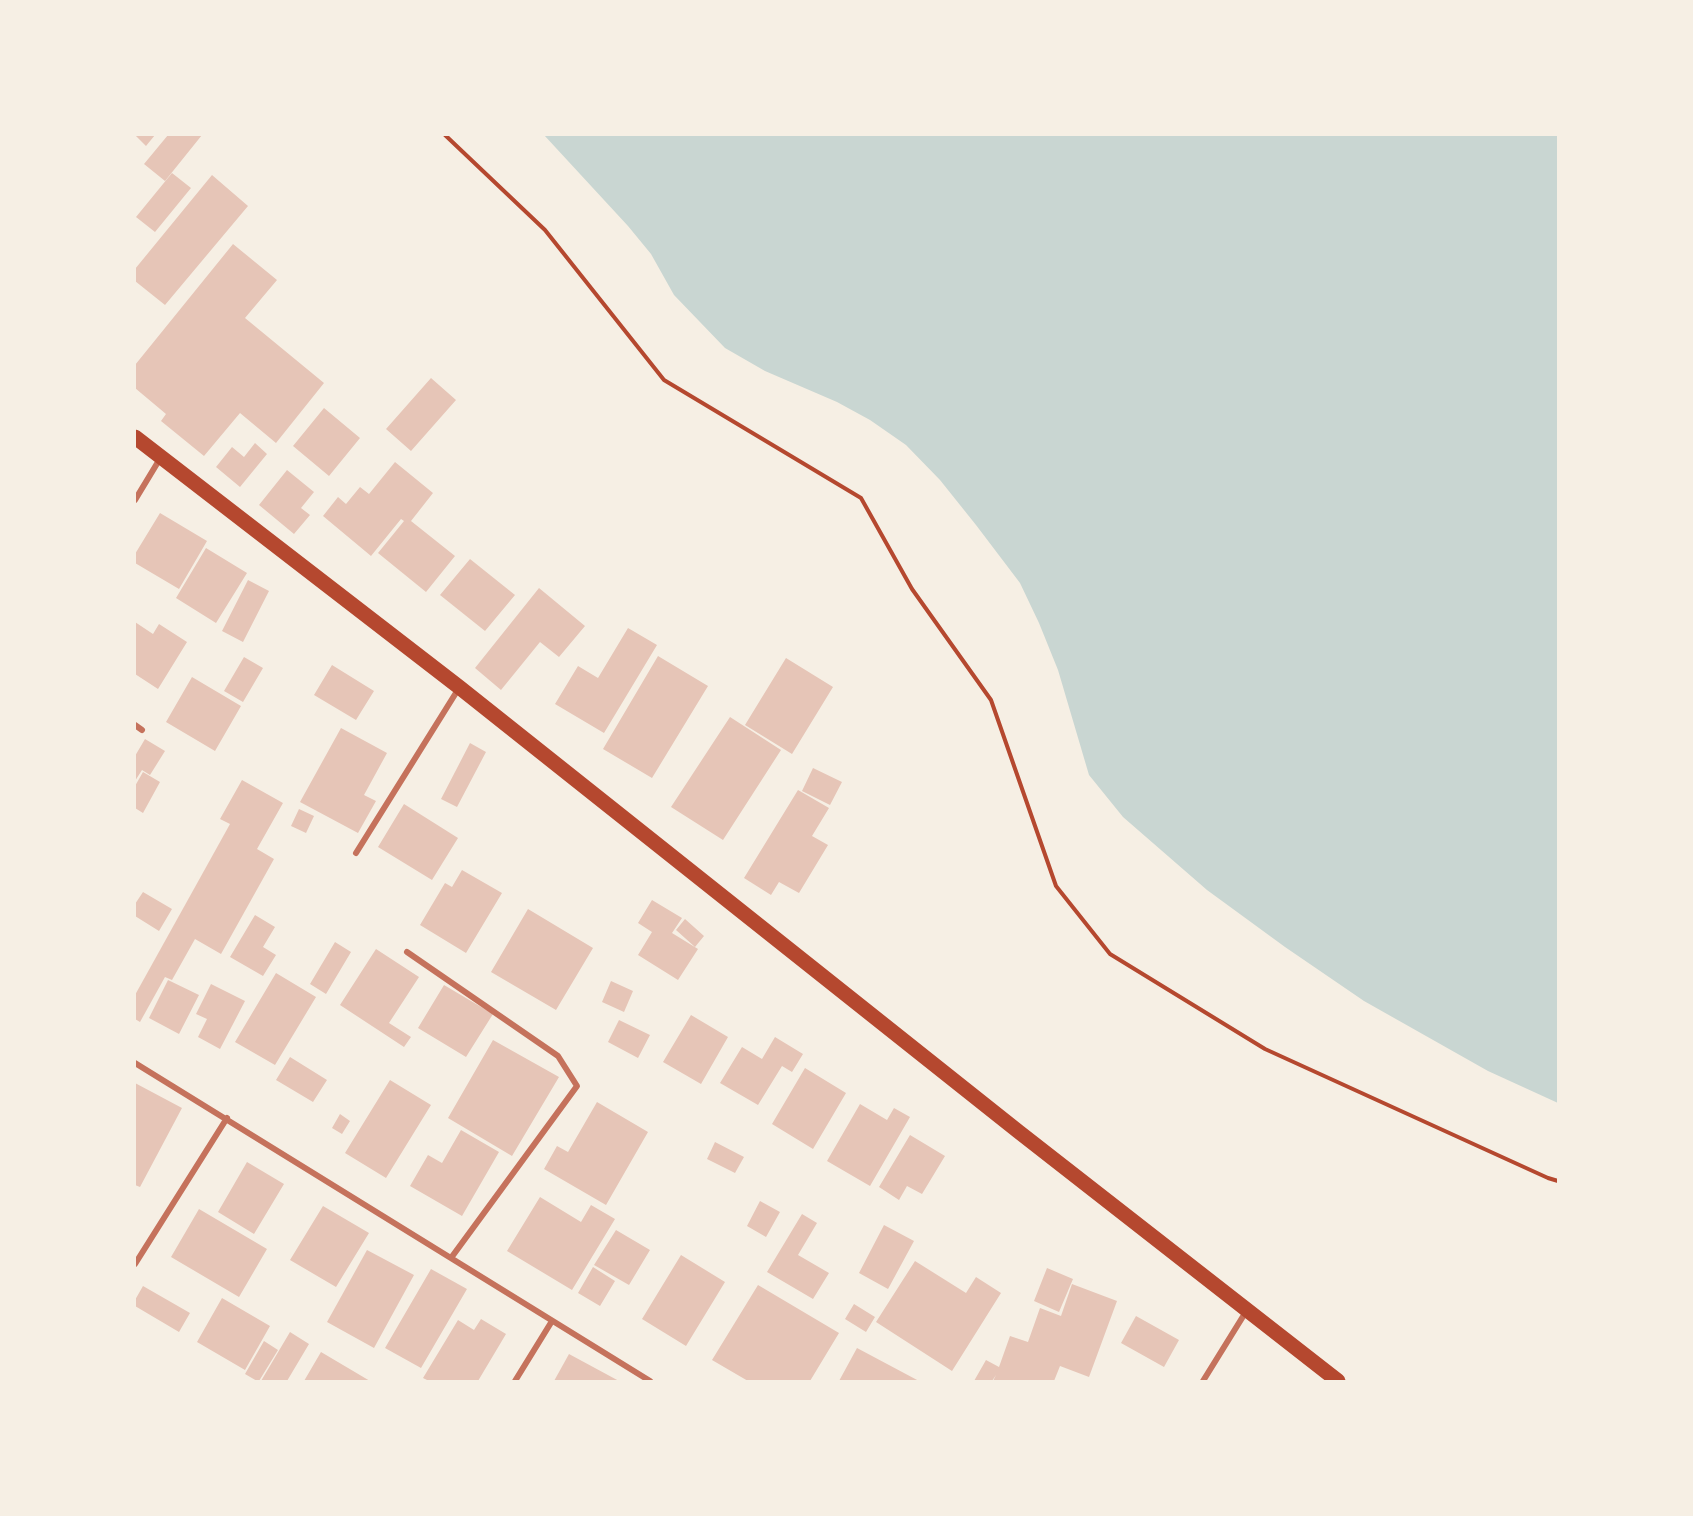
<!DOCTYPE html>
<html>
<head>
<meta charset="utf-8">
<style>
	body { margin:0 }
	#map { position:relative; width:1693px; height:1516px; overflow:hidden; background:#f6efe4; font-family:Signika,sans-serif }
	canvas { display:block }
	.frame { position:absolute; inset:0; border:136px solid #f6efe4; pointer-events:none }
</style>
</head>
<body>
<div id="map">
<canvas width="1693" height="1516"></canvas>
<div class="frame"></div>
</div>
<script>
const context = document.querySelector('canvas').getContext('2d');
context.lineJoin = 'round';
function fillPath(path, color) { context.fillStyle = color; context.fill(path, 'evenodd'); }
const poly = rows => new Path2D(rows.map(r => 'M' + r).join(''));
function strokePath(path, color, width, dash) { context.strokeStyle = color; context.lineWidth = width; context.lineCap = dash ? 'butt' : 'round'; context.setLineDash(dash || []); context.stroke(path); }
fillPath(poly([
	[544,135,1558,135,1558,1103,1488,1071,1364,1001,1285,947,1207,890,1123,817,1089,775,1058,670,1039,623,1020,583,976,525,940,480,906,445,870,420,837,402,765,371,725,348,674,295,651,254,628,226]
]), '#c9d6d2');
fillPath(poly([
	[135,135,155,135,146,146],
	[168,135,202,135,165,181,144,164],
	[172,173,191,188,155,232,136,217],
	[212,175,248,206,165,305,135,281,135,269],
	[233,244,277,280,245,318,324,383,276,443,240,413,204,456,161,421,166,414,135,388,135,365],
	[431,378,456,400,411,451,386,429],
	[324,408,360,438,329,476,293,446],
	[255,443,267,454,240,487,216,467,232,447,244,457],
	[395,462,433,493,411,521,455,556,426,592,378,553,404,521,401,519,371,556,323,516,338,497,346,504,360,487,369,494],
	[287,470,314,492,301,508,310,515,294,534,259,505],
	[160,513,207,541,179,589,135,563,135,554],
	[206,548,247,573,216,623,176,598],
	[470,559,515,595,485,631,440,595],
	[248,580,269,591,243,642,222,631],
	[539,588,585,626,559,657,540,642,501,690,475,668],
	[135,622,153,634,159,624,187,642,158,689,135,674],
	[628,628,657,645,604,733,555,704,578,666,598,678],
	[658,656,708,686,652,778,603,749],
	[244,657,263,668,243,702,224,691],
	[786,658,833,687,792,754,745,725],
	[332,665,374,691,356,720,314,695],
	[192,677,241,706,215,751,166,722],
	[730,717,781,750,723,840,671,807],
	[341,728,387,753,364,795,376,801,358,833,300,802],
	[145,739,165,751,150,775,142,770,135,781,135,756],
	[470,743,486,752,457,807,441,799],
	[813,768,842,782,830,805,802,791],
	[143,772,160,782,143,813,135,808,135,786],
	[242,780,283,803,257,849,274,859,221,954,195,939,172,980,165,977,140,1022,135,1019,135,995,230,824,220,819],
	[798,790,829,808,812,836,828,845,799,893,779,882,771,895,744,878],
	[404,804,458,838,432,880,378,847],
	[299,809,314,816,306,833,291,826],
	[462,870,502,893,466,953,420,925,445,883,452,887],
	[143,892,172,909,159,931,135,916,135,904],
	[652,900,682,918,672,933,698,949,678,980,638,955,652,932,638,923],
	[528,909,593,948,556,1010,491,972],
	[255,915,275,927,263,947,276,955,263,976,230,957],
	[685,919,704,936,695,947,676,930],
	[335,942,351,952,326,994,310,984],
	[376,949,419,977,389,1023,411,1037,404,1047,340,1005],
	[276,973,316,997,275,1065,235,1042],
	[168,980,199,995,179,1034,149,1018],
	[611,981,633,991,624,1012,602,1002],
	[211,984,245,1001,220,1049,198,1037,207,1019,196,1014],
	[444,985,493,1014,466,1057,418,1028],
	[691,1015,728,1037,701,1084,663,1062],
	[619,1020,650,1035,638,1058,608,1042],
	[775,1037,803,1054,792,1072,782,1066,758,1105,720,1083,742,1047,762,1059],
	[493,1040,559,1077,512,1156,448,1118],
	[290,1057,327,1080,313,1102,276,1080],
	[805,1068,846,1093,813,1149,772,1124],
	[390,1080,431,1105,386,1178,345,1153],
	[135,1083,182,1108,140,1187,135,1185],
	[597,1102,648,1132,606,1205,544,1169,557,1146,568,1152],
	[860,1104,887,1120,894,1108,910,1117,870,1186,827,1161],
	[340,1114,350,1121,342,1134,332,1128],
	[461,1130,499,1152,462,1216,410,1186,428,1155,442,1163],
	[910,1135,945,1156,922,1194,907,1186,899,1200,879,1187],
	[715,1142,744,1157,735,1173,707,1159],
	[247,1162,284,1184,254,1234,218,1212],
	[540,1197,581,1222,591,1205,615,1219,572,1290,507,1251],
	[760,1201,780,1212,766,1237,747,1226],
	[323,1206,369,1233,336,1287,290,1260],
	[199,1209,267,1249,239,1297,171,1257],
	[802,1214,817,1223,798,1255,829,1273,813,1299,767,1272],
	[884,1225,914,1241,888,1289,859,1273],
	[616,1230,650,1250,629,1285,594,1265],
	[367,1250,414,1275,374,1348,327,1322],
	[681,1255,725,1282,686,1346,642,1319],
	[915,1261,966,1293,976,1277,1001,1293,952,1371,876,1322],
	[593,1267,615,1281,600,1306,578,1293],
	[1047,1268,1073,1279,1059,1312,1034,1301],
	[431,1269,467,1289,421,1368,385,1348],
	[1072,1284,1117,1301,1089,1377,1060,1366,1054,1381,993,1381,996,1375,992,1381,974,1381,986,1360,999,1367,1010,1336,1028,1342,1040,1308,1061,1316],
	[758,1285,839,1333,810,1381,748,1381,712,1360],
	[143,1286,190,1313,179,1332,135,1306,135,1300],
	[222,1298,270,1326,245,1370,197,1342],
	[854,1304,875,1317,866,1332,845,1319],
	[1136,1316,1179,1340,1164,1367,1121,1343],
	[481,1319,506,1334,478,1381,429,1381,423,1378,458,1320,474,1330],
	[290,1332,309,1344,287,1381,261,1381],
	[264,1341,278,1350,259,1381,257,1381,245,1374],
	[857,1348,919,1381,839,1381],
	[321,1352,370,1381,304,1381],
	[569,1354,619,1381,554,1381]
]), '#e6c5b7');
strokePath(poly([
	[445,135,545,230,664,380,861,498,912,589,991,700,1056,886,1110,954,1265,1049,1548,1178,1558,1181]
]), '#b5482f', 4);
strokePath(poly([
	[135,500,161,457],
	[135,725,142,730],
	[356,853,459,688],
	[407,952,558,1056,577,1086,451,1258],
	[135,1063,650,1381],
	[135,1264,227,1118],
	[515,1381,552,1321],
	[1203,1381,1247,1310]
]), '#c5725c', 6);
strokePath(poly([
	[135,437,459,687,1019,1132,1338,1381]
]), '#b5482f', 15);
</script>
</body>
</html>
